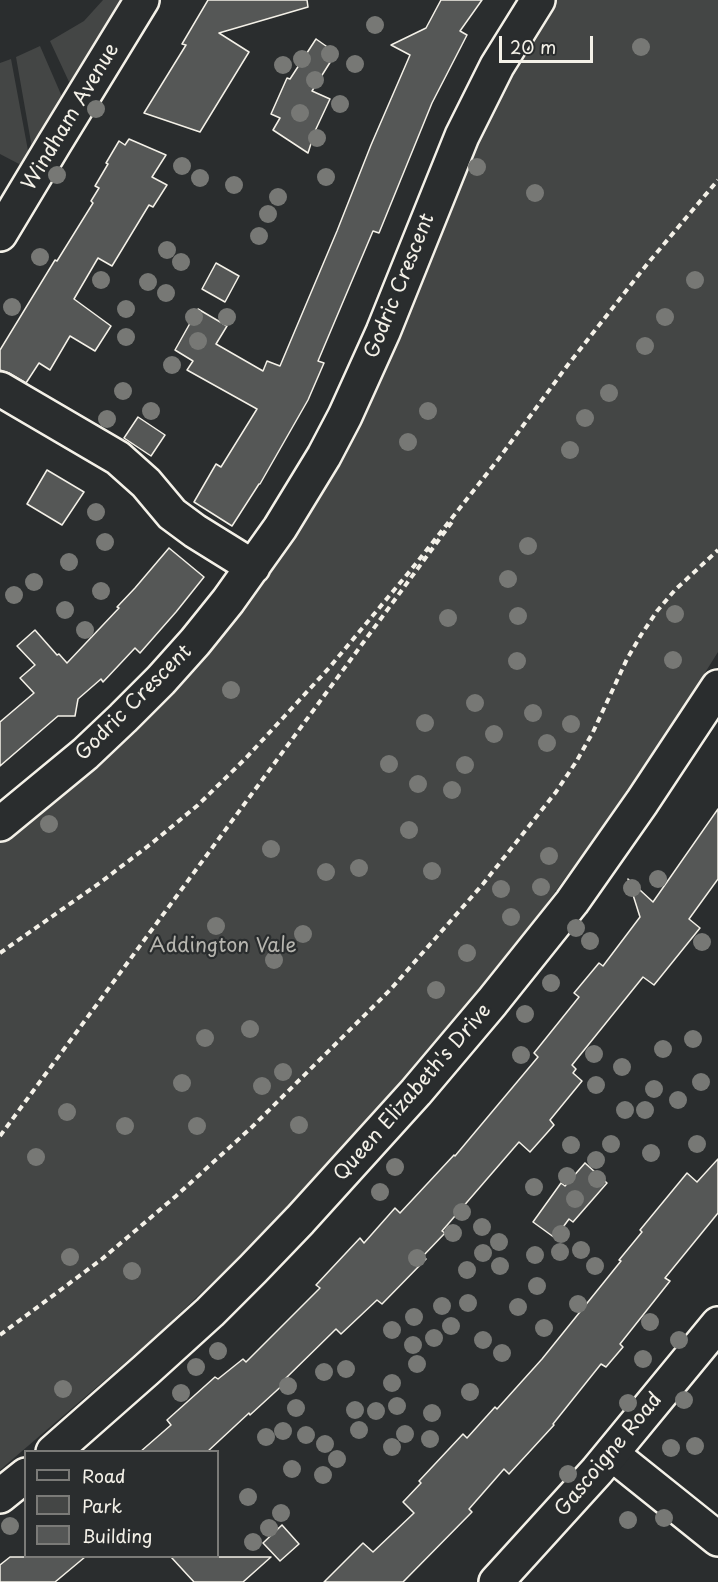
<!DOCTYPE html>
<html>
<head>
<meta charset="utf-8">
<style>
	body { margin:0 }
	#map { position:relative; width:718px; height:1582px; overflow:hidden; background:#2a2d2e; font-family:"Playpen Sans",sans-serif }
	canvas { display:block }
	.legend { position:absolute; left:24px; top:1450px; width:195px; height:108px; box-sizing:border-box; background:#2a2d2e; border:2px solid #7b7b78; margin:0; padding:8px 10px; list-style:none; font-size:18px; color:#f4f1e8 }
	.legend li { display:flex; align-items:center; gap:12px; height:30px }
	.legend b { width:30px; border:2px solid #7b7b78 }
	.scale { position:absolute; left:499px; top:36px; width:94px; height:27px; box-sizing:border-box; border:3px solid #f4f1e8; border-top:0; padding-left:8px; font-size:18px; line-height:21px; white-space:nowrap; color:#f4f1e8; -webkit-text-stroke:4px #2a2d2e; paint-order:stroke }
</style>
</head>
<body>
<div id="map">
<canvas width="718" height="1582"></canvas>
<ul class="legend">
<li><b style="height:8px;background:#2a2d2e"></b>Road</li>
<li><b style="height:16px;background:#444645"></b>Park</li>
<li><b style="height:16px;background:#555756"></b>Building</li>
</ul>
<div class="scale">20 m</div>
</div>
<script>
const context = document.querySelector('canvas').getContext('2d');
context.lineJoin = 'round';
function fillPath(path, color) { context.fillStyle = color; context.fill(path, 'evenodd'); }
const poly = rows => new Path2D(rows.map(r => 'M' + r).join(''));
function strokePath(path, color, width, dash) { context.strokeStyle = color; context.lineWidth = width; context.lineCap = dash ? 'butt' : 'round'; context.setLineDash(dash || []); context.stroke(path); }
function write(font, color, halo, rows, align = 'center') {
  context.font = font + ' "Playpen Sans",sans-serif'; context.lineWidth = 4.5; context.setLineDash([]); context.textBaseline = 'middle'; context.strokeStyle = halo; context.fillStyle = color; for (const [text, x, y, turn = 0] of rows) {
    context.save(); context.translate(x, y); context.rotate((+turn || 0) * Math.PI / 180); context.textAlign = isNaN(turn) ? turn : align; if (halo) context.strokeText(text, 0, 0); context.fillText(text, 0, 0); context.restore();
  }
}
fillPath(poly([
	[103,0,124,0,70,84,50,41,84,21],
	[553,0,718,0,718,652,686,703,603,826,542,910,462,1009,378,1107,297,1197,228,1267,155,1337,0,1470,0,839,234,615,474,138],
	[40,46,63,99,32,148,16,57],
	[11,59,29,156,21,165,0,154,0,63]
]), '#444645');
const building = poly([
	[208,0,307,0,308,7,219,33,249,52,200,132,144,113,186,45,182,44,208,0],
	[441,0,482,0,460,31,467,35,432,103,379,233,373,231,318,361,324,363,308,400,260,484,259,484,232,526,194,502,216,464,221,467,257,409,187,370,193,361,175,350,198,309,227,326,216,344,263,371,267,361,280,366,337,231,371,145,410,55,391,45,426,28,441,0],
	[316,39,336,53,312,91,330,99,315,131,308,153,273,130,280,118,271,114,287,78,290,79,316,39],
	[129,139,166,155,152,177,167,185,153,207,149,205,112,266,98,258,74,299,111,326,95,351,70,336,50,370,39,363,26,383,9,373,0,370,0,350,55,260,57,261,93,203,91,201,99,188,95,186,108,164,106,163,119,141,125,145,129,139],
	[216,263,239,276,225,302,202,289,216,263],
	[138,417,165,435,151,456,124,438,138,417],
	[47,470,84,492,62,525,27,504,47,470],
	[169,548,204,577,176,612,140,653,135,648,103,682,101,679,78,699,75,716,58,716,0,766,0,722,34,693,20,678,35,665,17,646,35,630,57,655,59,654,67,663,119,608,117,607,135,588,169,548],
	[718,809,718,879,689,919,700,928,654,985,643,977,572,1065,576,1069,573,1073,582,1081,550,1120,554,1125,530,1152,519,1142,442,1231,445,1233,423,1256,426,1259,382,1304,377,1300,341,1334,336,1329,285,1379,287,1381,250,1415,249,1413,207,1452,140,1452,171,1425,167,1420,215,1377,218,1379,243,1359,246,1362,320,1288,316,1285,360,1238,364,1243,395,1208,400,1213,454,1155,455,1156,538,1057,534,1053,579,997,574,993,599,963,603,966,640,917,628,879,653,902,718,809],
	[718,1159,718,1213,665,1278,670,1281,620,1344,623,1347,606,1367,601,1364,553,1424,554,1425,509,1474,504,1469,469,1509,472,1512,403,1582,324,1582,363,1543,373,1552,414,1513,403,1502,421,1483,419,1481,463,1434,467,1438,495,1407,497,1409,542,1359,621,1261,619,1260,642,1232,640,1230,687,1173,697,1182,718,1159],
	[585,1163,607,1183,573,1222,569,1219,555,1238,533,1222,561,1183,565,1186,585,1163],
	[282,1525,299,1544,280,1561,263,1543,282,1525],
	[10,1557,85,1557,55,1582,0,1582,0,1565,10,1557],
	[171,1557,271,1557,243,1582,194,1582,171,1557]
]);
fillPath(building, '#555756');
strokePath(building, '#f4f1e8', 1.5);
const minor = poly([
	[0,234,54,144,142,0],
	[0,389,118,458,146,483,172,514,195,531,253,567],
	[0,824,85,754,123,718,161,680,195,642,228,601,280,528,324,456,345,416,383,332,462,136,497,66,538,0],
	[53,1452,146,1370,210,1312,253,1269,300,1220,416,1092,492,1002,572,902,642,802,718,687],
	[612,1454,718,1539],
	[0,1496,26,1475]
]);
const tertiary = poly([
	[496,1582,597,1471,718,1324]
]);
strokePath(minor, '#f4f1e8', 38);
strokePath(tertiary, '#f4f1e8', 38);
strokePath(poly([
	[0,953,101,882,152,843,198,805,246,758,329,668,410,571,497,461,567,366,648,263,718,180],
	[0,1136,452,522],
	[0,1335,102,1259,176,1196,252,1127,390,990,483,884,556,792,576,762,593,732,627,659,641,635,657,611,675,590,718,550]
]), '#f4f1e8', 4, [6, 4.5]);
strokePath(minor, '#2a2d2e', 33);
strokePath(tertiary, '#2a2d2e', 33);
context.fillStyle = '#777875';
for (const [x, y] of [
	[375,25],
	[641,47],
	[330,54],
	[302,59],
	[355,64],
	[283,65],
	[315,80],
	[340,104],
	[96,109],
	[300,113],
	[317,138],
	[182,166],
	[477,167],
	[57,175],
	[326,177],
	[200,178],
	[234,185],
	[535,193],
	[278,197],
	[268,214],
	[259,236],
	[167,250],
	[40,257],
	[181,262],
	[101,280],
	[695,280],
	[148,282],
	[166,293],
	[12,307],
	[126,309],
	[194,317],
	[227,317],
	[665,317],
	[126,337],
	[198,341],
	[645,346],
	[172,365],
	[123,391],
	[609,393],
	[151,411],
	[428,411],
	[585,418],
	[107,419],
	[408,442],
	[570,450],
	[96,512],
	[105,542],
	[528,546],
	[69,562],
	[508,579],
	[34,582],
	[101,591],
	[14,595],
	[65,610],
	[675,614],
	[518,616],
	[448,618],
	[85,630],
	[673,660],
	[517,661],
	[231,690],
	[475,703],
	[533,713],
	[425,723],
	[571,724],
	[494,734],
	[547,743],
	[389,764],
	[465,765],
	[418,784],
	[452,790],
	[49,824],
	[409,830],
	[271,849],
	[549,856],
	[359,868],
	[432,871],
	[326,872],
	[658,879],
	[541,887],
	[632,888],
	[501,889],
	[511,917],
	[216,926],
	[576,928],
	[303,934],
	[590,941],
	[702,942],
	[467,953],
	[274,960],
	[551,983],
	[436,990],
	[525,1014],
	[250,1029],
	[205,1038],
	[693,1039],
	[663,1049],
	[594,1054],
	[521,1055],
	[622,1067],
	[283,1072],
	[701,1082],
	[182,1083],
	[596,1085],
	[262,1086],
	[654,1089],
	[678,1100],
	[625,1110],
	[645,1110],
	[67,1112],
	[299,1125],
	[125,1126],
	[197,1126],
	[611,1144],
	[697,1144],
	[571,1145],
	[651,1153],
	[36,1157],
	[596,1160],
	[395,1167],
	[567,1176],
	[597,1179],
	[534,1187],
	[380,1192],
	[575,1199],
	[462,1212],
	[482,1227],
	[453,1233],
	[561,1234],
	[499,1242],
	[581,1250],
	[560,1252],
	[483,1253],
	[535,1255],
	[70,1257],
	[417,1258],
	[500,1266],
	[595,1266],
	[467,1270],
	[132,1271],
	[537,1286],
	[468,1303],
	[578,1304],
	[442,1306],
	[518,1307],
	[414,1317],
	[650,1322],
	[451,1326],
	[544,1328],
	[392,1330],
	[434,1338],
	[483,1340],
	[679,1340],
	[413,1345],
	[218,1351],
	[502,1353],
	[643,1359],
	[417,1364],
	[196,1367],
	[346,1369],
	[324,1372],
	[392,1383],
	[288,1386],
	[63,1389],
	[470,1392],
	[181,1393],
	[684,1400],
	[628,1403],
	[397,1406],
	[296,1408],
	[355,1410],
	[376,1411],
	[432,1413],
	[359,1430],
	[283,1431],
	[405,1434],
	[306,1435],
	[266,1437],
	[430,1439],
	[325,1444],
	[695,1446],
	[392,1447],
	[671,1448],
	[337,1459],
	[292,1469],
	[568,1474],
	[323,1475],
	[248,1497],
	[281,1513],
	[664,1518],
	[628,1520],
	[10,1526],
	[269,1528],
	[253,1542]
]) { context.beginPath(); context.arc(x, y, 9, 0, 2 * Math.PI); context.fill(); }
write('20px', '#f4f1e8', '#2a2d2e', [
	["Windham Avenue",71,117,-59],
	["Godric Crescent",400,286,-68],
	["Godric Crescent",134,703,-45],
	["Queen Elizabeth's Drive",413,1093,-49],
	["Gascoigne Road",609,1455,-50]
]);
write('20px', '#b6b5af', '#2a2d2e', [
	["Addington Vale",223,946]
]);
</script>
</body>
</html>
